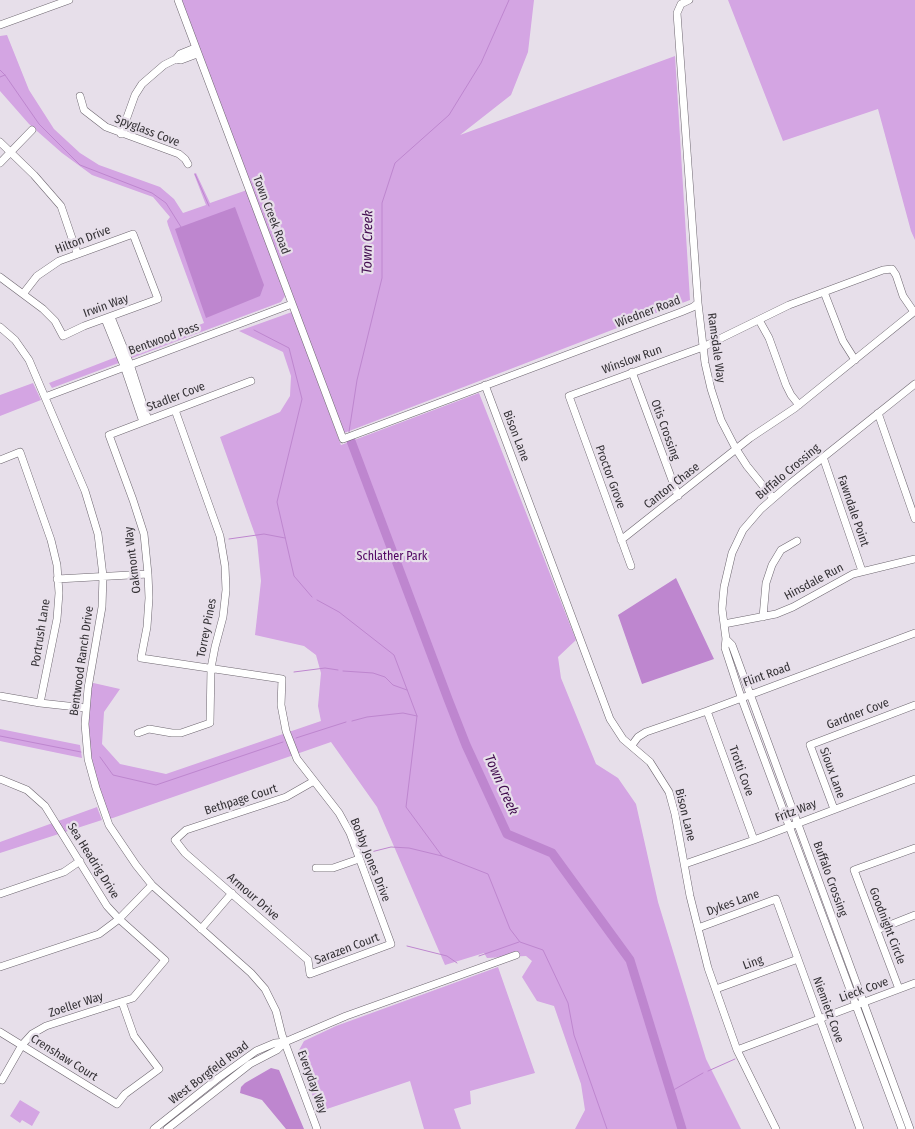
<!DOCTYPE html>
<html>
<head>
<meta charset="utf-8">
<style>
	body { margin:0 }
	canvas { display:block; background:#e7dfea }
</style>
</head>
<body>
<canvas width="915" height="1129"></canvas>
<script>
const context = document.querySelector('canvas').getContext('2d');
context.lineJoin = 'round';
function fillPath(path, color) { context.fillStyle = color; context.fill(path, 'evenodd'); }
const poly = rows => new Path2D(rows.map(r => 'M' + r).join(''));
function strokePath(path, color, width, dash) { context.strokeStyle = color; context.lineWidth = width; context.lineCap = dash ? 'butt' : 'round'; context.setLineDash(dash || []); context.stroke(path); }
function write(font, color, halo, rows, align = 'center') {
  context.font = font + ' "Fira Sans Condensed",sans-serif'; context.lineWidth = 4.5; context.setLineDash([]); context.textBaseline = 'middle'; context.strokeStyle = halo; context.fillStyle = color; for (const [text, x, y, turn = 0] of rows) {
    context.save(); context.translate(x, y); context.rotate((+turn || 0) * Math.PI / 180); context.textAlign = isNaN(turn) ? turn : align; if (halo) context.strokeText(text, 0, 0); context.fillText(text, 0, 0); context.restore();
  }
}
fillPath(poly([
	[179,0,534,0,528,52,511,95,460,135,675,56,690,300,344,433],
	[728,0,915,0,915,240,911,231,878,109,783,141],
	[7,35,29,90,54,129,80,153,99,165,160,187,174,199,183,213,206,205,194,174,196,173,210,203,247,190,285,296,281,302,52,388,49,383,204,323,168,225,167,221,170,217,153,197,92,175,62,153,29,124,0,91,0,36],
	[292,312,341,445,479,393,576,640,558,657,561,678,596,764,618,778,636,804,658,902,706,1059,741,1129,575,1129,585,1110,581,1084,554,1006,537,1001,522,977,532,961,526,956,487,958,484,953,445,965,377,807,331,742,107,820,88,759,89,682,120,689,104,712,102,744,120,764,166,774,321,721,318,706,321,673,316,655,304,646,255,635,261,581,257,540,220,437,280,412,290,396,291,376,283,352,239,331],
	[33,383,41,400,0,416,0,395],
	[0,729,80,745,82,758,0,741],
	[97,807,102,820,0,853,0,842],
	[498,967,535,1073,470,1091,471,1104,454,1109,461,1129,424,1129,410,1081,318,1112,298,1052,304,1041,336,1026],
	[20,1100,40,1112,32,1126,22,1120,20,1123,10,1116]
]), '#d4a5e3');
fillPath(poly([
	[235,207,264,285,260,296,206,318,175,229],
	[676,578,714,659,642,684,618,615],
	[271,1068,279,1070,304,1129,286,1129,262,1100,240,1093,241,1087,245,1083]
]), '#be86cf');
strokePath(poly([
	[0,70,5,75,39,124,80,165,152,193,166,203,181,227],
	[0,77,5,75],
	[195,174,209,206],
	[254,330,289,348,302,399,277,502,294,576,312,597],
	[349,432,357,380,382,278,382,203,395,163,449,115,481,63,509,0],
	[229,539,264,534,285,538],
	[317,600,339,612,394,655,417,716,406,807,442,856,488,874,510,929,520,942,543,950,568,1003,574,1035,607,1129],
	[343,671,373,673,385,677,393,685,407,690],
	[294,672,325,668,338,670],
	[352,721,367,717,403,713,417,716],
	[0,736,81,752],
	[296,738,346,722],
	[100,757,113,775,156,785,283,742],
	[367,853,391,847,409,848,442,856],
	[407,946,447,956,457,963],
	[479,956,519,942],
	[708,1071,735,1059],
	[670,1092,703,1073]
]), '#be86cf', 1);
strokePath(poly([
	[351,441,448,699,466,745,507,834,552,853,630,960,682,1129]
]), '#be86cf', 9);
const minor = poly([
	[178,0,343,439,681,312,693,307,698,303,677,13,681,4,689,0],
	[0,25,69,0],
	[176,59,181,60,197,54],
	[80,96,84,110,106,127,179,154,185,159,188,164],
	[121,134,135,95,142,84,164,65,176,59,180,54,195,48],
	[0,142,34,175,61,206,77,253],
	[0,163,32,130],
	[0,277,43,309,55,321,63,336,84,326,158,299,133,234,59,261,37,276,23,294],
	[824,292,843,341,855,360],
	[698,303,705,363,711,389,721,420,736,449,747,466,773,498],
	[111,317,130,364,148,420],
	[105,319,124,366,143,422],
	[759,320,769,338,786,385,791,395,799,405],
	[0,327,15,340,29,360,85,491,98,534,103,576,102,607,88,688,85,724,88,759,96,788,109,825,136,865,152,885,251,973,265,989,276,1011,282,1035,317,1129],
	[632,372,678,496],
	[251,381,109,435,133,500,144,534,148,574,149,598,147,627,141,658,282,679,281,705,286,731,297,759,339,813,350,833,391,944,310,974,308,960,185,853,175,840,186,830,286,797,314,781],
	[485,385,610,719,623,739,650,762,669,792,675,814,690,896,708,968,737,1050,776,1129],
	[45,397,292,304],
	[878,413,915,519],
	[823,457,862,571],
	[0,460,20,452,51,540,57,565,59,593,57,619,40,703],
	[621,540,750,438,795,408,915,311],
	[631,566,569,396,703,347,789,305,883,270,892,269,896,275,903,296,914,312],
	[57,579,148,574],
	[763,617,766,583,772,565,781,550,797,541],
	[724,624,776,614,793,607,853,574,915,559],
	[726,639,732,645,910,1129],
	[0,696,40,703,86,708],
	[707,711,754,840],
	[138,733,149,729,172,733,181,733,210,723,211,668,215,647,223,617,226,590,225,566,220,536,175,410],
	[632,745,638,737,646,732,707,711,915,633],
	[0,779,27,790,45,806,107,906,119,919,165,960,133,998,46,1026,32,1034,22,1045,2,1080],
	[834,809,810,745,915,705],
	[685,864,754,840,915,779],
	[316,868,333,868,359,859],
	[0,894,64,872,80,861],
	[698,928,776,899,860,1129],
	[201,929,232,893],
	[877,930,915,915],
	[0,967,99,934,119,919,152,885],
	[716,989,798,959],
	[899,989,854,870,915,848],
	[0,1032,117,1104,125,1094,159,1069,134,1036,122,1002],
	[737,1050,915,983],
	[154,1129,217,1079,256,1051,275,1043,285,1042],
	[167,1129,250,1064,277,1050,285,1042,346,1016,516,955],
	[902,1129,741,697,725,648,726,639,722,609,724,587,732,553,743,530,761,509,791,483,915,384]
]);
strokePath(minor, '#6e6770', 8);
strokePath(minor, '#fff', 7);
write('12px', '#343135', '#e7dfea', [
	["Spyglass Cove",147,131,21],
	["Town Creek Road",271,215,69],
	["Hilton Drive",83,240,-21],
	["Irwin Way",106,306,-20],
	["Wiedner Road",648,312,-21],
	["Bentwood Pass",164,339,-20],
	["Ramsdale Way",716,348,82],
	["Winslow Run",632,360,-20],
	["Stadler Cove",176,397,-21],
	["Otis Crossing",665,430,70],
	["Bison Lane",516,436,69],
	["Buffalo Crossing",788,472,-40],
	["Proctor Grove",610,477,70],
	["Canton Chase",672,486,-38],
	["Fawndale Point",853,511,71],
	["Oakmont Way",133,560,-97],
	["Hinsdale Run",814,582,-28],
	["Torrey Pines",207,628,-79],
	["Portrush Lane",41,633,-81],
	["Bentwood Ranch Drive",82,661,-82],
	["Flint Road",767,675,-20],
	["Gardner Cove",858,714,-21],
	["Trotti Cove",741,771,70],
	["Sioux Lane",832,773,70],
	["Bethpage Court",241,800,-18],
	["Fritz Way",796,811,-21],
	["Bison Lane",685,815,76],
	["Bobby Jones Drive",370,860,68],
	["Sea Headrig Drive",93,861,58],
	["Buffalo Crossing",830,879,70],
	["Armour Drive",253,897,41],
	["Dykes Lane",733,903,-20],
	["Goodnight Circle",887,926,69],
	["Sarazen Court",347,949,-21],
	["Ling",753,963,-20],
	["Lieck Cove",864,990,-20],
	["Zoeller Way",76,1005,-18],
	["Niemietz Cove",828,1010,70],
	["Crenshaw Court",64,1058,32],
	["West Borgfeld Road",209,1073,-37],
	["Everyday Way",312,1082,70]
]);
write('12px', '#500462', '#e7dfea', [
	["Schlather Park",392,557]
]);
write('italic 14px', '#420d4f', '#e7dfea', [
	["Town Creek",368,242,-89],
	["Town Creek",501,785,66]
]);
</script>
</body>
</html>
